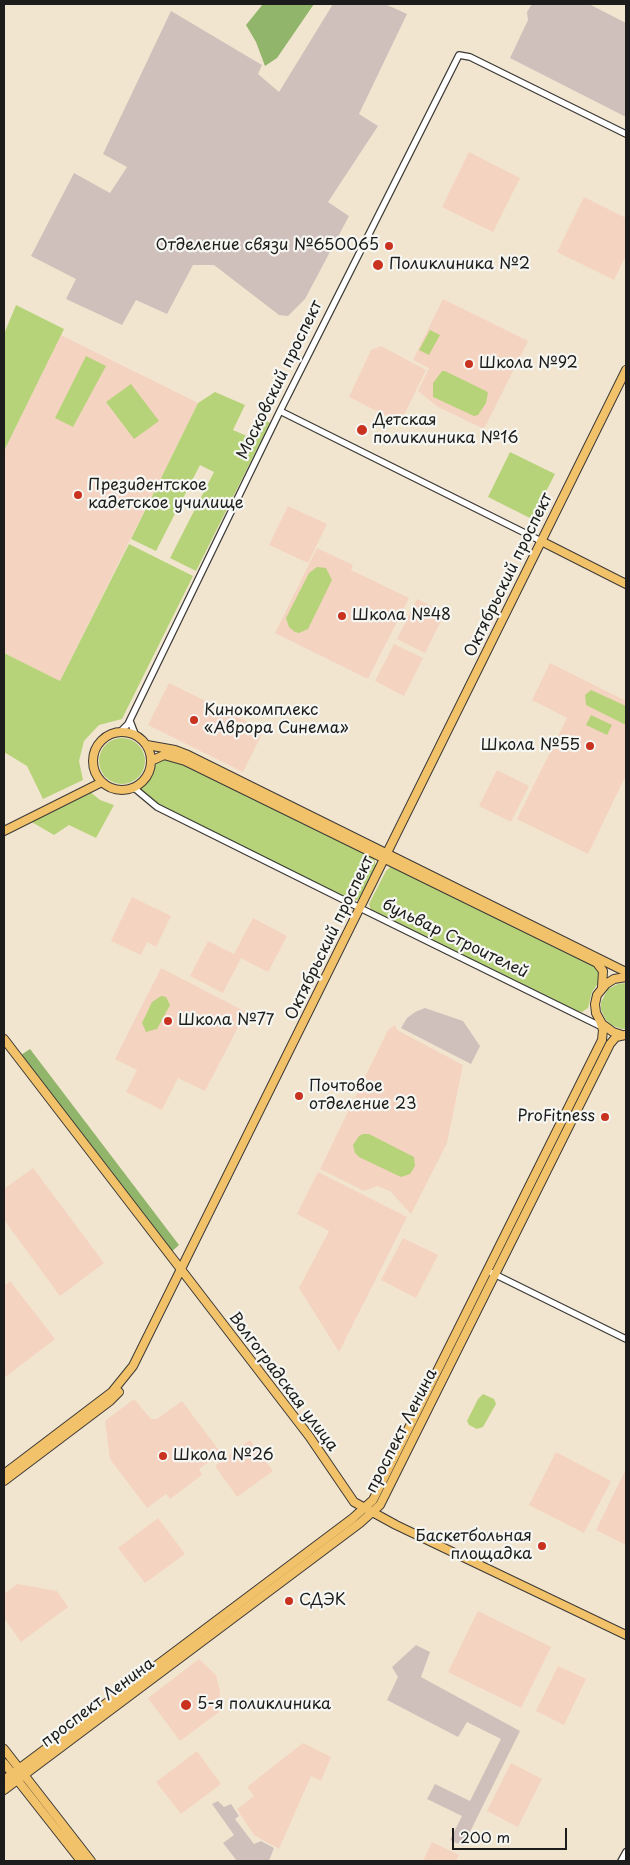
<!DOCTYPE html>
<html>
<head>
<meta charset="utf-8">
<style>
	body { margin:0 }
	#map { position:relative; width:630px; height:1865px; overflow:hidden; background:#f2e5cf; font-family:"Playpen Sans",sans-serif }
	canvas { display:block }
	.frame { position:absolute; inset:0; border:5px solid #1c1c1c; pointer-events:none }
	.scale { position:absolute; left:452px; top:1828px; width:115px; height:22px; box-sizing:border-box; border:2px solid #1c1c1c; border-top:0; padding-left:6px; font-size:15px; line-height:18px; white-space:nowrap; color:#1c1c1c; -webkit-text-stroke:4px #f6f6f2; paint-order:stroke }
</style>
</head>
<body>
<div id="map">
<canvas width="630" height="1865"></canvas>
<div class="frame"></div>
<div class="scale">200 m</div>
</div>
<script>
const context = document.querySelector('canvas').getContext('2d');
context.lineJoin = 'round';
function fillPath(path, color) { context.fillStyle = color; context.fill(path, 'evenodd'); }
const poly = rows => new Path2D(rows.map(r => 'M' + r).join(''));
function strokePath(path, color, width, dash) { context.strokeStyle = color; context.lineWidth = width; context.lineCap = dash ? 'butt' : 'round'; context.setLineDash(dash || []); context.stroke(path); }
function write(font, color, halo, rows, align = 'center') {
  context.font = font + ' "Playpen Sans",sans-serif'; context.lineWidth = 4.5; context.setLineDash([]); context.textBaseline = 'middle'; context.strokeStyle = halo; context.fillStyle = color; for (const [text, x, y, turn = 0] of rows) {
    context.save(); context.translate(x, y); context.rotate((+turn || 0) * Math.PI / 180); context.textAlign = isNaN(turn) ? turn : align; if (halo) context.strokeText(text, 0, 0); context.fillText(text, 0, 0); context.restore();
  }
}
fillPath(poly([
	[469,152,520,178,493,232,442,207],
	[584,197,626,218,626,255,614,280,557,252],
	[443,299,528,341,484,429,438,407,418,391,429,368,413,360],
	[61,335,198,403,60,681,4,653,4,451],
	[381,346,426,370,400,423,349,397,371,350],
	[288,506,327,524,308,563,269,545],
	[317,548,353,565,351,570,409,598,368,679,275,633],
	[417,599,445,613,425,653,397,639],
	[394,644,423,658,404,696,375,681],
	[550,663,626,701,626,775,588,854,517,819,567,718,532,700],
	[169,683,264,730,243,772,148,725],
	[497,770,529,786,511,822,479,806],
	[132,897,171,916,156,947,147,942,141,955,111,941],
	[253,918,287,936,268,972,241,958,223,993,190,976,208,941,234,954],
	[161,968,246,1012,205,1091,178,1078,162,1110,126,1092,137,1070,115,1059],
	[395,1025,397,1030,463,1065,447,1143,411,1214,390,1191,377,1186,364,1191,320,1169,388,1030],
	[33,1168,104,1263,60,1296,4,1220,4,1189],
	[318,1172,407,1217,339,1352,299,1288,329,1231,297,1214],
	[403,1238,438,1255,416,1298,381,1280],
	[10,1281,55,1339,4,1378,4,1286],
	[134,1399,151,1419,157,1419,182,1401,221,1453,199,1469,202,1475,170,1499,166,1494,147,1508,110,1459,105,1421],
	[250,1440,273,1471,237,1497,215,1466],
	[556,1452,611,1481,584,1533,529,1505],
	[626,1469,626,1545,596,1530],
	[158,1518,185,1554,145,1583,118,1548],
	[17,1584,57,1591,68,1607,21,1642,4,1618,4,1594],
	[478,1611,551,1647,521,1708,448,1672],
	[199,1659,216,1675,220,1691,219,1712,180,1741,148,1698],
	[558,1666,586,1679,564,1725,536,1711],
	[303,1743,331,1757,321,1781,311,1776,279,1849,254,1835,237,1809,254,1796,247,1787],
	[197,1751,221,1784,181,1814,156,1782],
	[511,1763,542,1779,518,1827,487,1811],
	[432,1842,459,1855,456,1861,423,1861]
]), '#f4d3c1');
fillPath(poly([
	[333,4,385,4,407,14,359,114,378,126,328,202,349,216,305,299,288,316,279,315,214,265,193,265,167,314,136,300,122,325,66,299,76,279,31,256,74,173,110,193,127,167,103,154,171,11,262,65,258,74,279,92],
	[532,4,589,4,626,23,626,117,510,58,528,20,527,12],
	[425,1008,463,1021,480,1046,471,1064,401,1028,407,1018,415,1012],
	[416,1645,430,1652,421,1677,520,1731,463,1846,450,1840,462,1816,427,1799,435,1784,470,1801,501,1739,467,1722,458,1737,387,1700,398,1677,392,1667],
	[218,1801,224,1807,231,1804,239,1816,235,1819,254,1844,261,1841,274,1848,269,1861,237,1861,223,1843,234,1835,212,1804]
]), '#d0c0bc');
fillPath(poly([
	[16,305,64,329,4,451,4,334],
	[430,330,440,335,429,355,419,350],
	[86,356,106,366,73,427,55,418],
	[442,371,445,371,486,391,488,393,486,403,478,415,474,416,433,397,433,383],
	[131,384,159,421,134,439,106,402],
	[215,392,245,405,233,430,249,437,260,415,270,423,196,571,170,558,214,472,200,465,156,551,131,539,198,403],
	[510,452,555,474,532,519,488,497],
	[129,544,193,576,122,719,99,725,84,741,79,761,83,780,43,799,27,766,4,752,4,653,60,681],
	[317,567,326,568,332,580,308,629,299,633,295,632,289,627,286,618,309,573],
	[591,690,626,706,626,725,586,705,585,695],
	[591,715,612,725,607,735,586,725],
	'99 761a23 23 0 1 1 46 0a23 23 0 1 1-46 0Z',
	[159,758,178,761,374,858,376,867,360,899,353,901,157,804,140,790,149,779,155,761],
	[88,790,100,800,114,805,96,838,69,825,54,835,30,821],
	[390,867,395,867,596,966,599,970,599,982,592,992,588,1008,582,1012,577,1011,371,910,369,904,386,871],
	[626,983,626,1029,622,1029,611,1025,606,1020,601,1010,601,1002,608,989,618,984],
	[161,996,166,997,170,1005,157,1029,146,1032,142,1023,152,1002],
	[363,1134,369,1134,414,1157,415,1166,410,1174,401,1177,359,1157,355,1153,353,1145,359,1136],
	[483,1394,494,1399,496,1404,483,1427,477,1429,469,1425,467,1421,478,1399]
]), '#b7d37a');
fillPath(poly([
	[263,4,314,4,277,58,265,66,256,42,246,25],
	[30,1049,179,1245,170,1253,18,1057]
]), '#91b56a');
const minor = poly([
	[280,411,541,541],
	[130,721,135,734],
	[121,731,128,724,280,411,459,55,470,57,626,134],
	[133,787,157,807,360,908],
	[364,910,602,1027],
	[488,1271,626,1339],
	[621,1861,626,1852]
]);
const major = poly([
	[541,541,626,584],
	'93 761a29 29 0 1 1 58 0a29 29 0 1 1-58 0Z',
	[147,745,175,750,188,755,626,972],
	[151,761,164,755,185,761,597,963,603,971,602,987],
	[4,831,102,782],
	[622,1035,613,1032,602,1024,596,1013,595,1004,597,995,606,984,614,979,626,977],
	[4,1039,309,1436,354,1502,396,1525,626,1635],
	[4,1474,112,1392,133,1366,626,370],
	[4,1481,110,1401,119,1392],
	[4,1749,91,1861],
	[4,1763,81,1861],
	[4,1780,353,1518,373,1500,602,1040,603,1030,600,1021],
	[4,1790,360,1523,380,1505,610,1044,616,1037,625,1035]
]);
strokePath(minor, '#3c3a37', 8);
strokePath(major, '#3c3a37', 10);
strokePath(minor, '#fff', 5.5);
strokePath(major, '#f2c26a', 8);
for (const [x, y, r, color] of [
	[389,246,5,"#c8321e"],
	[378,265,6,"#c8321e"],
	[469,364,5,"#c8321e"],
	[362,430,6,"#c8321e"],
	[78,495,5,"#c8321e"],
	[342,616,5,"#c8321e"],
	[194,720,5,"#c8321e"],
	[590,746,5,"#c8321e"],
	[168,1021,5,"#c8321e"],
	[299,1096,5,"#c8321e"],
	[605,1117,5,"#c8321e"],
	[163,1456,5,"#c8321e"],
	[542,1546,5,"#c8321e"],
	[289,1601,5,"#c8321e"],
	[186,1705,6,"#c8321e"]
]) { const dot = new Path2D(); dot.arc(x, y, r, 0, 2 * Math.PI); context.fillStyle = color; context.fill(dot); strokePath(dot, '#f6f6f2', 2); }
write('16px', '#1c1c1c', '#f6f6f2', [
	["Отделение связи №650065",379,246,"right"],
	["Поликлиника №2",389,265],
	["Школа №92",479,364],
	["Детская",373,421],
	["поликлиника №16",373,439],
	["Президентское",88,486],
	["кадетское училище",88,504],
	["Школа №48",352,616],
	["Кинокомплекс",204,711],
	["«Аврора Синема»",204,729],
	["Школа №55",580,746,"right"],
	["Школа №77",178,1021],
	["Почтовое",309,1087],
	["отделение 23",309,1105],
	["ProFitness",595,1117,"right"],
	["Школа №26",173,1456],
	["Баскетбольная",532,1537,"right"],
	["площадка",532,1555,"right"],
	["СДЭК",299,1601],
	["5-я поликлиника",197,1705]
], 'left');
write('16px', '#1c1c1c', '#f6f6f2', [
	["Московский проспект",280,380,-64],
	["Октябрьский проспект",509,575,-64],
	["Октябрьский проспект",330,938,-64],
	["бульвар Строителей",455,939,26],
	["Волгоградская улица",283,1382,53],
	["проспект Ленина",402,1431,-63],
	["проспект Ленина",98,1703,-37]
]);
</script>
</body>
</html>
